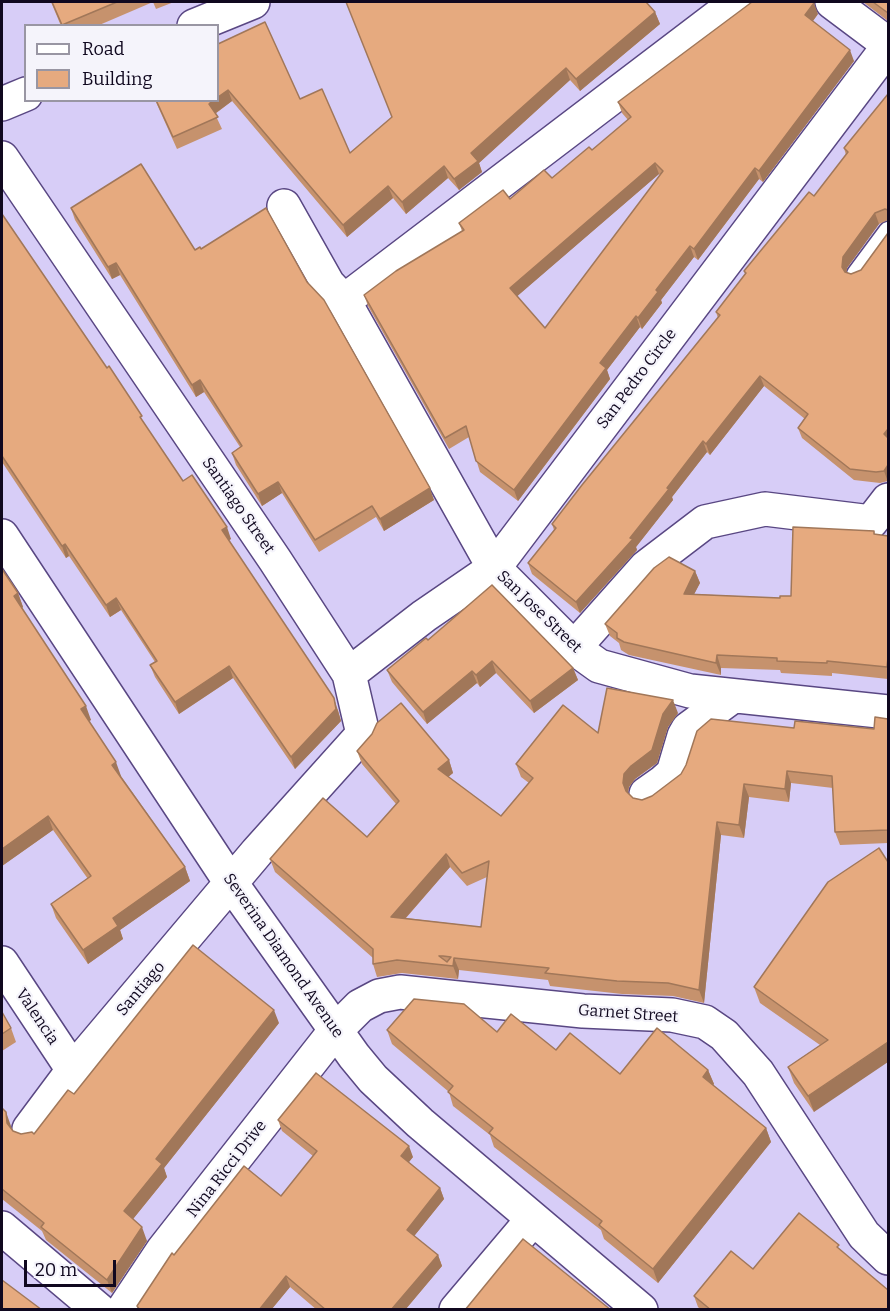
<!DOCTYPE html>
<html>
<head>
<meta charset="utf-8">
<style>
	body { margin:0 }
	#map { position:relative; width:890px; height:1311px; overflow:hidden; background:#d7cdf7; font-family:Bitter,serif }
	canvas { display:block }
	.frame { position:absolute; inset:0; border:3px solid #10081f; pointer-events:none }
	.legend { position:absolute; left:24px; top:24px; width:195px; height:78px; box-sizing:border-box; background:#f5f4fb; border:2px solid #9996a3; margin:0; padding:8px 10px; list-style:none; font-size:18px; color:#10081f }
	.legend li { display:flex; align-items:center; gap:12px; height:30px }
	.legend b { width:30px; border:2px solid #9996a3 }
	.scale { position:absolute; left:24px; top:1260px; width:92px; height:27px; box-sizing:border-box; border:3px solid #10081f; border-top:0; padding-left:8px; font-size:18px; line-height:21px; white-space:nowrap; color:#10081f; -webkit-text-stroke:4px #f5f4fb; paint-order:stroke }
</style>
</head>
<body>
<div id="map">
<canvas width="890" height="1311"></canvas>
<div class="frame"></div>
<ul class="legend">
<li><b style="height:8px;background:#fff"></b>Road</li>
<li><b style="height:16px;background:#e6aa7f"></b>Building</li>
</ul>
<div class="scale">20 m</div>
</div>
<script>
const context = document.querySelector('canvas').getContext('2d');
context.lineJoin = 'round';
const poly = rows => new Path2D(rows.map(r => 'M' + r).join(''));
function strokePath(path, color, width, dash) { context.strokeStyle = color; context.lineWidth = width; context.lineCap = dash ? 'butt' : 'round'; context.setLineDash(dash || []); context.stroke(path); }
function fillPath(path, color) { context.fillStyle = color; context.fill(path, 'evenodd'); }
function write(font, color, halo, rows, align = 'center') {
  context.font = font + ' Bitter,serif'; context.lineWidth = 4.5; context.setLineDash([]); context.textBaseline = 'middle'; context.strokeStyle = halo; context.fillStyle = color; for (const [text, x, y, turn = 0] of rows) {
    context.save(); context.translate(x, y); context.rotate((+turn || 0) * Math.PI / 180); context.textAlign = isNaN(turn) ? turn : align; if (halo) context.strokeText(text, 0, 0); context.fillText(text, 0, 0); context.restore();
  }
}
const lane = poly([
	[856,274,888,231]
]);
const street = poly([
	[832,2,888,44],
	[194,26,253,2],
	[2,104,26,94],
	[2,158,275,560,349,674,363,734,257,852,73,1070,29,1129],
	[284,206,328,284,344,301,494,568,574,648,599,666,690,691,888,712],
	[344,301,737,2],
	[2,536,231,883,354,1056,373,1079,420,1123,641,1310],
	[574,648,646,567,705,522,765,509,871,522,888,500],
	[349,674,424,616,494,568,888,47],
	[646,794,663,782,673,773,684,736,688,729,733,696],
	[2,963,73,1070],
	[2,1228,99,1310],
	[123,1310,163,1250,335,1031,360,1006,379,996,400,992,583,1011,672,1015,705,1022,724,1035,758,1073,864,1235,888,1258],
	[456,1310,533,1219]
]);
strokePath(lane, '#594783', 21);
strokePath(street, '#594783', 36);
strokePath(lane, '#fff', 18);
strokePath(street, '#fff', 33);
fillPath(poly([
	[51,2,174,2,156,9,153,2,97,26,61,26],
	[863,2,888,2,888,21],
	[655,12,660,24,580,91,570,80,479,163,482,172,459,190,448,178,406,214,393,198,347,237,232,101,215,114,222,129,177,149,155,100,218,100,218,44,300,99,350,153],
	[818,14,813,21,854,61,763,182,759,179,698,260,694,257,661,300,662,303,642,329,640,327,607,370,610,379,518,501,480,472,469,437,449,449,368,306,364,295,462,231,459,223,552,178,592,150,628,120,622,113,618,102],
	[659,174,660,175,545,328,517,296],
	[888,94,888,220,879,224,847,268,846,272,888,481,880,483,854,480,802,438,798,428,805,419,764,386,710,455,707,452,672,497,673,500,636,547,637,550,580,613,532,574,528,563,554,530,552,524,718,318,716,312,745,274,744,271,814,196,846,155,844,148],
	[71,208,195,250,201,249,307,282,434,500,384,531,376,517,319,552,282,493,262,506,236,465,232,453,240,447,204,392,196,397,120,275,112,279,75,220],
	[2,214,183,481,231,539,229,540,338,710,341,721,295,769,233,678,179,714,155,677,150,665,155,662,121,610,110,617,69,556,66,558,2,462],
	[874,531,875,535,888,536,888,679,832,673,832,676,781,673,780,670,721,668,721,675,629,655,621,650,619,643,610,636,605,624,695,571,700,583,694,594,780,598,791,596],
	[2,569,18,593,23,607,22,608,91,720,89,721,121,776,185,867,190,881,120,930,123,939,88,964,56,918,51,904,88,879,53,830,2,866],
	[428,640,573,668,578,680,534,713,496,673,480,687,477,683,427,724,392,682,387,670],
	[678,713,668,727,657,763,635,779,629,787,628,793,633,798,642,800,652,796,794,728,874,729,888,719,888,843,840,845,835,832,833,788,791,783,789,802,749,797,744,838,721,835,704,1003,673,996,622,994,550,986,548,980,459,970,458,979,402,973,377,977,373,964,373,958,275,872,270,859,367,837,396,804,362,764,357,751,449,760,453,773,448,777,501,816,529,783,521,777,516,764,598,733],
	[450,867,467,886,487,877,481,927,406,918],
	[879,848,814,1112,794,1083,788,1067,820,1045,760,1003,754,987],
	[2,1012,11,1028,16,1042,2,1051],
	[279,1023,164,1168,167,1177,133,1219,147,1241,112,1293,46,1240,42,1231,2,1199,2,1108,13,1131,21,1134,34,1134,74,1094],
	[387,1030,497,1032,556,1050,620,1074,708,1070,714,1084,713,1085,766,1128,771,1142,658,1283,604,1239,601,1230,494,1147,490,1135,453,1106,449,1092,392,1044],
	[278,1120,413,1157,408,1163,440,1188,444,1199,414,1236,438,1255,442,1266,405,1310,317,1310,290,1287,271,1310,138,1310,137,1306,174,1255,281,1196,313,1156,282,1131],
	[841,1250,888,1310,701,1310,698,1307,694,1296,753,1269]
]), '#c6926d');
fillPath(poly([
	[814,3,818,14,809,26,805,15],
	[655,12,660,24,580,91,576,79],
	[850,50,854,61,763,182,759,171],
	[566,68,570,80,479,163,482,172,459,190,454,179,471,153],
	[228,90,232,101,213,115,209,104,213,100,218,100,218,97],
	[655,163,659,174,514,299,510,288],
	[444,166,448,178,406,214,402,202],
	[755,168,759,179,698,260,694,249],
	[388,186,393,198,347,237,343,225],
	[875,213,879,224,847,268,846,278,842,267,843,257],
	[690,246,694,257,661,300,662,303,642,329,638,318,656,290],
	[116,263,120,275,112,279,108,267],
	[636,316,640,327,607,370,610,379,518,501,514,490,600,363],
	[760,376,764,386,710,455,706,444],
	[200,380,204,392,196,397,192,385],
	[888,429,888,445,884,434],
	[703,441,707,452,672,497,673,500,636,547,637,550,580,613,576,602,630,538,667,488],
	[888,465,888,482,884,471],
	[278,482,282,493,262,506,258,494],
	[430,488,434,500,384,531,380,519],
	[227,527,231,539,226,542,222,530],
	[65,544,69,556,66,558,62,546],
	[695,571,700,583,688,606,684,594],
	[18,593,23,607,19,610,14,596],
	[116,598,121,610,110,617,106,605],
	[717,655,721,668,721,675,716,663],
	[492,661,496,673,480,687,476,675],
	[229,666,233,678,179,714,175,702],
	[573,668,578,680,534,713,530,701],
	[472,671,477,683,427,724,423,712],
	[334,698,341,721,295,769,291,757],
	[673,700,678,713,668,727,657,763,635,779,629,787,627,796,623,783,624,774,663,714],
	[86,706,91,720,86,723,81,709],
	[449,760,453,773,442,782,438,769],
	[116,762,121,776,117,778,112,765],
	[787,771,791,783,789,802,785,789],
	[744,784,749,797,744,838,739,825],
	[48,816,53,830,2,866,2,849],
	[717,822,721,835,704,1003,699,990],
	[446,854,450,867,396,929,391,917],
	[185,867,190,881,120,930,123,939,88,964,83,950,113,918],
	[454,958,459,970,458,979,453,966],
	[274,1010,279,1023,164,1168,167,1177,129,1224,124,1211,156,1159],
	[888,1042,888,1062,814,1112,808,1096],
	[708,1070,714,1084,708,1091,703,1077],
	[6,1112,11,1126,12,1137,7,1123],
	[766,1128,771,1142,658,1283,653,1269],
	[409,1146,413,1157,405,1167,401,1156],
	[440,1188,444,1199,411,1240,407,1230],
	[142,1227,147,1241,112,1293,107,1280],
	[438,1255,442,1266,405,1310,391,1310],
	[286,1276,290,1287,271,1310,259,1310]
]), '#a17759');
const building = poly([
	[52,2,117,2,62,25,52,2],
	[346,2,646,2,655,12,576,79,566,68,471,153,478,161,454,179,444,166,402,202,388,186,343,225,228,90,218,97,218,44,265,22,300,99,322,89,350,153,392,117,346,2],
	[752,2,813,2,814,3,805,15,850,50,759,171,755,168,694,249,690,246,656,290,658,292,638,318,636,316,600,363,606,368,514,490,476,461,466,426,445,438,364,295,396,271,464,230,459,223,503,190,510,199,544,170,552,178,589,147,592,150,631,117,618,102,752,2],
	[655,163,663,171,545,328,510,288,655,163],
	[873,2,888,2,888,13,873,2],
	[888,94,888,210,885,209,875,213,843,257,842,267,845,272,851,274,861,270,888,233,888,429,884,434,888,438,888,465,884,471,876,472,850,469,798,428,808,414,760,376,706,444,703,441,667,488,669,489,630,538,633,539,576,602,528,563,556,528,552,524,582,485,720,315,716,312,746,273,744,271,809,192,814,196,848,152,844,148,888,94],
	[156,100,213,100,209,104,218,117,173,137,156,100],
	[141,164,195,250,200,247,201,249,266,208,307,282,324,300,430,488,380,519,372,506,315,540,278,482,258,494,232,453,242,446,200,380,192,385,116,263,108,267,71,208,141,164],
	[2,214,107,368,109,366,142,416,140,417,183,481,192,475,227,527,222,530,334,698,336,709,291,757,229,666,175,702,150,665,157,661,116,598,106,605,65,544,62,546,2,456,2,214],
	[793,527,874,531,874,534,888,536,888,657,887,667,827,661,827,663,777,661,777,658,717,655,716,663,624,642,617,638,617,633,605,624,654,568,669,557,695,571,684,594,780,598,780,596,791,596,793,527],
	[2,569,18,593,14,596,86,706,81,709,116,762,112,765,185,867,113,918,118,926,83,950,51,904,91,876,48,816,2,849,2,569],
	[492,585,573,668,530,701,492,661,476,675,472,671,423,712,387,670,426,638,428,640,492,585],
	[607,688,673,700,663,714,652,750,631,766,624,774,623,783,626,791,633,798,642,800,652,796,681,774,686,765,697,731,711,719,794,728,795,721,874,729,875,717,888,719,888,830,835,832,832,776,787,771,785,789,744,784,739,825,717,822,699,990,668,983,617,981,545,973,549,968,454,958,453,966,397,960,373,964,373,949,270,859,323,798,367,837,399,801,357,751,372,734,377,723,401,703,449,760,438,769,501,816,533,778,516,764,563,705,598,733,607,688],
	[446,854,462,873,489,861,481,927,391,917,446,854],
	[439,956,443,956,451,957,447,962,439,956],
	[879,848,888,862,888,1042,808,1096,788,1067,828,1040,754,987,828,882,879,848],
	[193,945,274,1010,156,1159,162,1164,124,1211,142,1227,107,1280,41,1227,44,1223,2,1189,2,1108,6,1112,7,1123,13,1131,21,1134,32,1132,34,1134,68,1090,74,1094,193,945],
	[414,999,464,1004,497,1032,511,1014,556,1050,570,1033,620,1074,657,1028,708,1070,703,1077,766,1128,653,1269,599,1225,602,1221,489,1133,493,1128,448,1092,453,1086,387,1030,414,999],
	[2,1012,11,1028,2,1034,2,1012],
	[316,1073,409,1146,401,1156,440,1188,407,1230,438,1255,391,1310,326,1310,286,1276,259,1310,140,1310,137,1306,172,1253,174,1255,244,1166,281,1196,317,1151,278,1120,316,1073],
	[799,1213,839,1245,837,1247,888,1290,888,1310,711,1310,694,1296,731,1251,753,1269,799,1213],
	[523,1239,611,1310,465,1310,523,1239],
	[2,1280,42,1310,2,1310,2,1280]
]);
fillPath(building, '#e6aa7f');
strokePath(building, '#a17759', 1.5);
write('16px', '#10081f', '#f5f4fb', [
	["San Pedro Circle",637,379,-53],
	["Santiago Street",238,506,55],
	["San Jose Street",539,612,44],
	["Severina Diamond Avenue",283,956,55],
	["Santiago",141,989,-50],
	["Garnet Street",628,1014,4],
	["Valencia",37,1017,56],
	["Nina Ricci Drive",227,1169,-52]
]);
</script>
</body>
</html>
